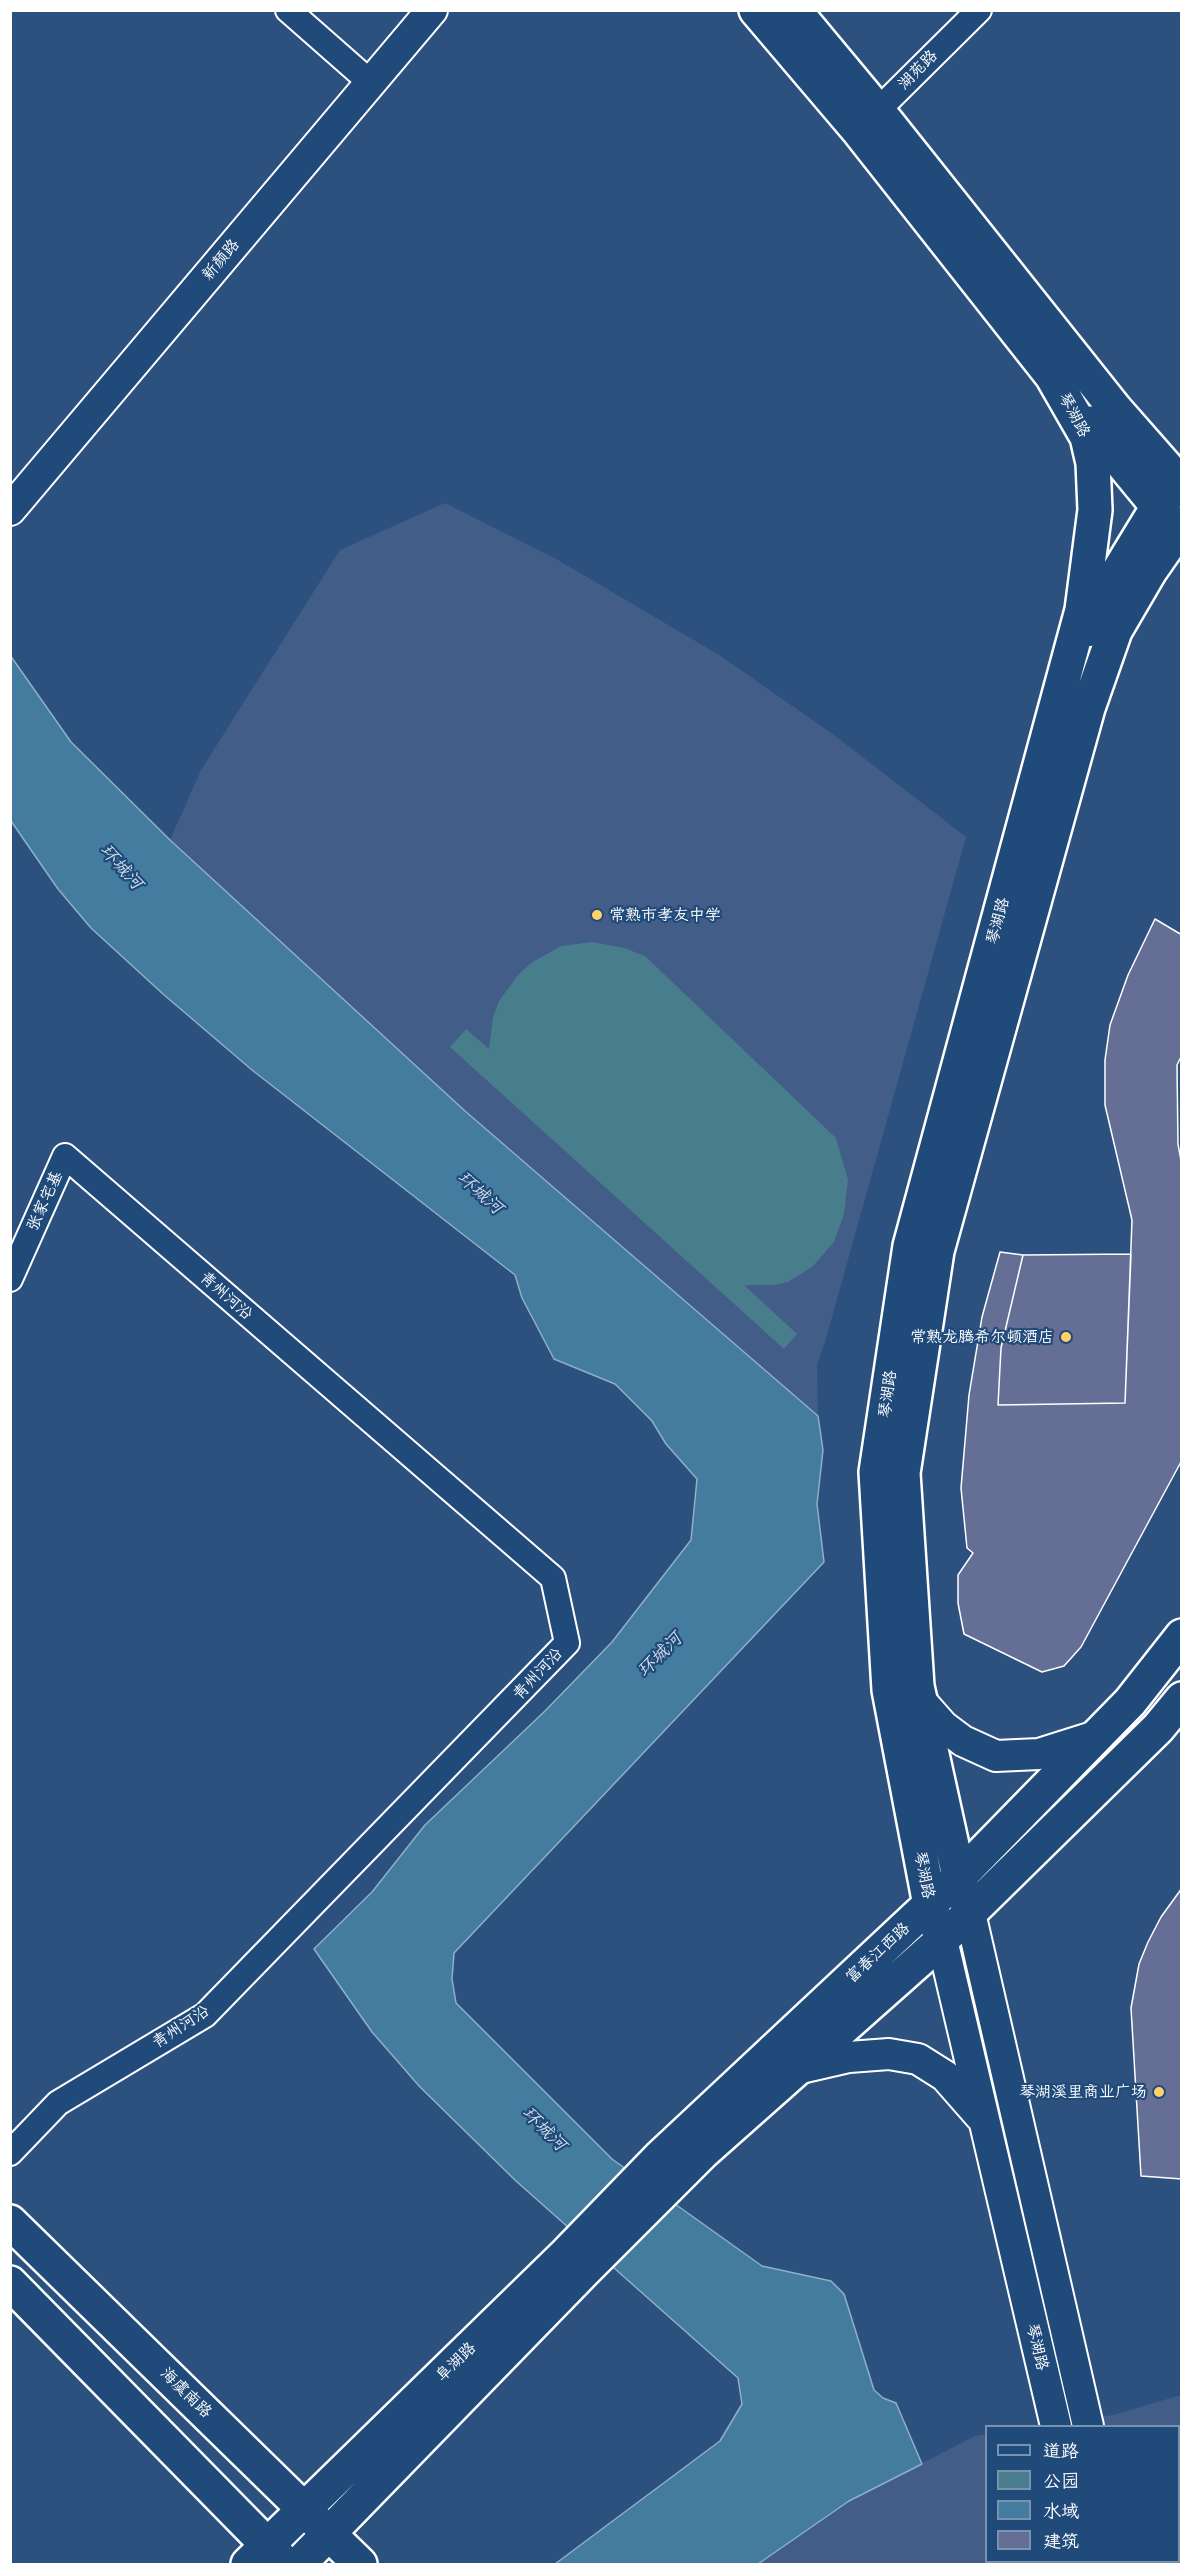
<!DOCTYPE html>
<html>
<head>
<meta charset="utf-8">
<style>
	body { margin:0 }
	#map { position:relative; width:1192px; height:2575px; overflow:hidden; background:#2d517f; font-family:"Comic Neue","LXGW WenKai TC",sans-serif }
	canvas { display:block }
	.frame { position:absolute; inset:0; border:12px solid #fff; pointer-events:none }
	.legend { position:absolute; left:985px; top:2425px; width:195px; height:138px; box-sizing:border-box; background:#1f4a7a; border:2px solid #7992af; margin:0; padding:8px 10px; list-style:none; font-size:18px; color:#fff }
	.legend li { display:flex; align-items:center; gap:12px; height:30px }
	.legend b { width:30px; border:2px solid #7992af }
</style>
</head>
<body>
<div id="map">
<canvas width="1192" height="2575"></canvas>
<div class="frame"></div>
<ul class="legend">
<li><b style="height:8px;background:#1f4a7a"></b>道路</li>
<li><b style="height:16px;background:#487d8b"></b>公园</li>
<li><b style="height:16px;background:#447ca0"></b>水域</li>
<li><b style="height:16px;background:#656e95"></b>建筑</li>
</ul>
</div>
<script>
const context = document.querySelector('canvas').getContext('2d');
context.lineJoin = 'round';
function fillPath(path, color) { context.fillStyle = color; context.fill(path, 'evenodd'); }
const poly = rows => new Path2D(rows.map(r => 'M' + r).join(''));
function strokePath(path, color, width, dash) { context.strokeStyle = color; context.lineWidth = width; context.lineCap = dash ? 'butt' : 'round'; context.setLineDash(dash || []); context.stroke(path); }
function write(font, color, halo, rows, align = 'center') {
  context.font = font + ' "Comic Neue","LXGW WenKai TC",sans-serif'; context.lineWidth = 4.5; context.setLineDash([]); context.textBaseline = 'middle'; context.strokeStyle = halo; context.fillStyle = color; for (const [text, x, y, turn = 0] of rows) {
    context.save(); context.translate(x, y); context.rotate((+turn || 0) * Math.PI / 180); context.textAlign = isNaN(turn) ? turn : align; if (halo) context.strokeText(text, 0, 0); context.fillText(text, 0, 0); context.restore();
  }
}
fillPath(poly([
	[445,503,558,560,719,655,834,735,966,837,825,1342,817,1364,818,1416,465,1111,170,840,201,770,340,550],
	[1181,2395,1181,2564,759,2564,849,2501,975,2436,986,2434,986,2562,1178,2562,1178,2426,1038,2426,1113,2415]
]), '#425d88');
fillPath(poly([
	[592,942,624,948,645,956,836,1138,848,1180,844,1214,834,1242,812,1267,788,1282,774,1285,744,1285,797,1334,784,1349,450,1047,466,1029,489,1049,493,1017,499,1001,518,975,531,963,561,946]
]), '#487d8b');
const water = poly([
	[10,655,71,742,170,840,465,1111,818,1416,823,1450,817,1504,824,1562,454,1953,452,1979,456,2003,612,2159,762,2266,831,2281,844,2294,874,2390,883,2398,896,2403,922,2464,849,2501,758,2564,555,2564,720,2441,742,2404,738,2378,516,2181,420,2087,372,2032,314,1949,372,1892,425,1825,545,1711,612,1642,691,1540,697,1479,666,1444,652,1421,615,1384,554,1359,522,1298,515,1275,252,1070,163,994,91,928,58,889,11,821,10,655]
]);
fillPath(water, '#447ca0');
strokePath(water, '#8fb0c6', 1.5);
const building = poly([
	[1155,919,1182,935,1182,1055,1177,1065,1178,1144,1182,1166,1182,1460,1081,1647,1064,1666,1042,1672,964,1634,958,1603,958,1575,973,1553,967,1548,961,1488,969,1395,982,1317,1000,1252,1023,1255,1001,1348,998,1405,1125,1403,1132,1220,1105,1105,1105,1060,1110,1025,1128,975,1155,919],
	[1131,1254,1125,1403,998,1405,1001,1348,1023,1255,1131,1254],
	[1182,1888,1182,2179,1141,2176,1131,2008,1139,1964,1148,1942,1161,1917,1182,1888]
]);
fillPath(building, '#656e95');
strokePath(building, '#fff', 1.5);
const minor = poly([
	[288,10,371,83],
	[866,122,979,10],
	[10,1279,65,1156,553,1578,567,1643,205,2015,58,2103,10,2153]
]);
const tertiary = poly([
	[10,510,432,10],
	[920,1700,943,1726,963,1741,996,1756,1039,1754,1096,1736],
	[970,1913,1088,2426],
	[942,1940,1056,2426],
	[797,2069,849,2057,889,2054,918,2059,945,2076,981,2117],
	[1090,2562,1091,2564],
	[1127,2562,1128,2564]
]);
const secondary = poly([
	[756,10,858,130,1052,376,1087,437,1093,463,1095,510,1082,610,910,1246,876,1472,889,1690,930,1905,942,1940],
	[794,10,878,111,1116,410,1182,485],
	[1089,423,1172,524],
	[1087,630,1118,572,1157,508,1179,482],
	[970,1913,959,1877,917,1686,903,1473,937,1251,1088,708,1115,631,1150,571,1182,525],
	[248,2564,567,2253,661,2156,959,1877,1130,1702,1182,1636],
	[299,2564,584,2271,702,2153,942,1940,1158,1728,1182,1699]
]);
const primary = poly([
	[10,2222,360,2564],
	[10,2283,286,2564]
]);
strokePath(minor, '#fff', 28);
strokePath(tertiary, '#fff', 34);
strokePath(secondary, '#fff', 38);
strokePath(primary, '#fff', 38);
strokePath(minor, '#1f4a7a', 24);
strokePath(tertiary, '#1f4a7a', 30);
strokePath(secondary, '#1f4a7a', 33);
strokePath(primary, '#1f4a7a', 33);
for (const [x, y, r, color] of [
	[597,915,6,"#ffd166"],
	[1066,1337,6,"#ffd166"],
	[1159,2092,6,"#ffd166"]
]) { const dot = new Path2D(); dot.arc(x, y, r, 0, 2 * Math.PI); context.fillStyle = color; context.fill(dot); strokePath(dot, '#1f4a7a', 2); }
write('16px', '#fff', '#1f4a7a', [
	["湖苑路",918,70,-45],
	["新颜路",221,260,-50],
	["琴湖路",1074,415,62],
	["琴湖路",998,921,-75],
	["张家宅基",45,1201,-66],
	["青州河沿",226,1296,41],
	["琴湖路",888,1394,-82],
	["青州河沿",538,1674,-47],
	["琴湖路",924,1875,79],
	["富春江西路",878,1953,-43],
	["青州河沿",181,2027,-33],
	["琴湖路",1037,2347,77],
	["阜湖路",456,2362,-44],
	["海虞南路",186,2393,44]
]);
write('16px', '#fff', '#1f4a7a', [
	["常熟市孝友中学",609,915,"left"],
	["常熟龙腾希尔顿酒店",1054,1337],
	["琴湖溪里商业广场",1147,2092]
], 'right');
write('italic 18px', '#d0dee7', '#1f4a7a', [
	["环城河",121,867,48],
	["环城河",480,1193,42],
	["环城河",660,1655,-45],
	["环城河",544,2129,45]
]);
</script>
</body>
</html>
